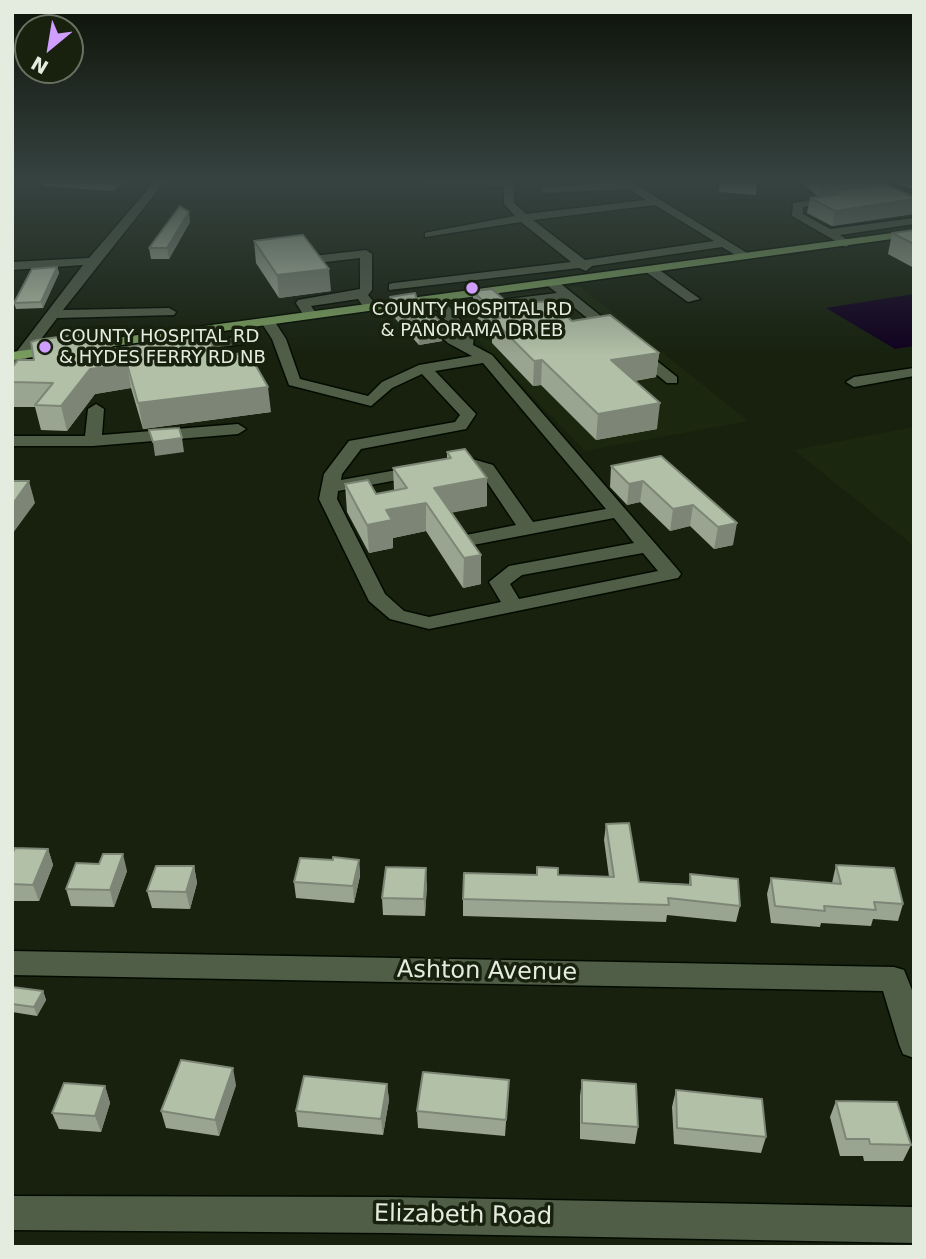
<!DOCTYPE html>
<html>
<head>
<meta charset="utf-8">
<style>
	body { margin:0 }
	#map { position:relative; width:926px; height:1259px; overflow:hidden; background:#17210e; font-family:"DejaVu Sans",sans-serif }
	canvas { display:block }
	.frame { position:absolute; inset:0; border:14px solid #e4ecdf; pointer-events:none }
	.north { position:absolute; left:14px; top:14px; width:70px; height:70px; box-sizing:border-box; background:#17210e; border:2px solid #697262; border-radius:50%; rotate:210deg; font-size:19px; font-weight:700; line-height:28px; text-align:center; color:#e4ecdf }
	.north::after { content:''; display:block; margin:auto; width:24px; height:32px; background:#cf9eff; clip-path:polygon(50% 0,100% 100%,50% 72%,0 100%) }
</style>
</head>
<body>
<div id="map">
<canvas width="926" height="1259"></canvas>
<div class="frame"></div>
<div class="north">N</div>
</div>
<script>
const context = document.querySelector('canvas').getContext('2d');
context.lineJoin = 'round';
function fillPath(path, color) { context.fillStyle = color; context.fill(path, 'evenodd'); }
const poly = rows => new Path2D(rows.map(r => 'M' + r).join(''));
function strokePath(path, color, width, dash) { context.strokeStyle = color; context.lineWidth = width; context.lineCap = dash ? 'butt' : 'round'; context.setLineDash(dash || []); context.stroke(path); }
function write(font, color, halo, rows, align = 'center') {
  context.font = font + ' "DejaVu Sans",sans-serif'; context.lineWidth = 7; context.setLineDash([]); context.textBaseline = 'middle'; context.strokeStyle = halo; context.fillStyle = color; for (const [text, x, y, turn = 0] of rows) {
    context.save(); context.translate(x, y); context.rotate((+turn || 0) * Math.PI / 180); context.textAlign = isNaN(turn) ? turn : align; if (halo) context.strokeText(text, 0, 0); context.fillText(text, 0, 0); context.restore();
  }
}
fillPath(poly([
	[579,286,748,421,585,451,444,305],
	[914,427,914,546,794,450]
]), '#1b280f');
fillPath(poly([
	[914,294,914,346,895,349,826,308]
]), '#10001f');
const minor = poly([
	[156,180,166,180,63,310,169,308,176,312,174,315,57,318,17,371,12,372,12,358,83,265,12,270,12,262,89,258,156,180],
	[421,180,514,180,514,203,526,214,646,200,629,189,544,193,539,190,544,187,619,183,616,180,628,180,752,256,742,259,722,247,592,266,586,271,579,268,389,290,389,284,394,283,571,262,521,222,425,237,425,233,429,232,515,216,504,204,504,185,426,183,421,180],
	[655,205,714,241,585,260,533,220,655,205],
	[837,196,841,197,841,201,803,207,803,214,830,229,914,218,914,224,840,235,852,243,846,247,792,216,793,203,837,196],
	[366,250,372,254,372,290,368,295,377,306,375,309,365,309,358,299,311,306,318,316,306,319,296,303,298,300,360,289,360,258,317,263,311,259,313,256,366,250],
	[646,266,654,266,700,299,688,302,646,272,646,266],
	[548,280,556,280,677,377,677,383,667,383,565,300,468,312,461,308,468,304,557,293,548,286,548,280],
	[426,296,436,296,436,302,447,304,474,337,473,345,492,355,678,570,681,574,678,578,429,629,390,619,369,601,319,499,324,474,349,441,455,422,460,415,422,374,392,388,371,406,289,385,272,339,261,322,268,318,275,322,286,339,300,379,368,396,382,382,419,365,472,356,448,343,419,316,417,313,426,296],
	[433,309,437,310,460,338,431,312,433,309],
	[483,363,606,509,533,522,493,465,469,458,451,460,445,461,442,465,445,469,468,468,481,473,516,525,461,536,459,540,461,544,468,546,614,518,634,543,509,566,489,582,501,602,429,617,404,611,385,594,337,499,338,491,419,476,428,471,419,466,341,480,342,474,361,449,466,429,476,414,435,371,483,363],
	[643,553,658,571,519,599,510,584,522,575,643,553],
	[252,335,257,336,257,342,185,352,178,348,185,344,252,335],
	[914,368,914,376,854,387,846,382,854,377,914,368],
	[96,404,104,409,102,435,238,424,246,429,238,434,93,446,12,446,12,436,85,436,88,409,96,404],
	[12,951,894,967,904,970,914,995,914,1058,903,1054,899,1044,883,991,12,975,12,951],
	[12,1196,390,1197,914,1207,914,1243,390,1233,12,1230,12,1196]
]);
const major = poly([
	[914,230,914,236,12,360,12,352,914,230]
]);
strokePath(minor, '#030b00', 3);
strokePath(major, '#030b00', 3);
fillPath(minor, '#505d47');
fillPath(major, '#789b5d');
strokePath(poly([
	[892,180,914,188]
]), '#acb5a6', 2.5);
fillPath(poly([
	[40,180,127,180,113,191,42,186],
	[720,180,758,180,756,195,719,192],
	[802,180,876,180,875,185,913,214,832,226,807,213,810,198,819,197,802,183],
	[190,222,169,259,151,259,149,248],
	[914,230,914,268,888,254,892,233],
	[254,241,331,291,279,298,256,263],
	[57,267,59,273,43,308,16,309,14,303],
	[473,291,510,305,572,321,659,353,656,377,635,381,657,429,596,440,541,385,533,386,492,343,492,333,473,314],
	[390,297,417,300,442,323,442,341,419,345,391,314],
	[169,334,218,357,271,412,143,429,131,388,95,394,67,431,41,430,35,407,12,407,12,368,34,360,170,341],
	[447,452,487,506,452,512,481,555,481,584,463,588,426,531,393,538,393,548,369,553,347,512,345,484,376,494,394,490,393,468,447,459],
	[661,456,733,545,714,549,690,526,670,531,640,502,627,505,610,487,611,466],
	[606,824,639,882,689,884,690,874,740,906,736,922,667,915,666,922,463,916,463,899,558,875,609,877,604,840],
	[48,849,53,865,39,901,12,901,12,854],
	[333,860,359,860,360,876,354,903,296,898,294,882],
	[99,864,127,871,114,907,71,906,66,889],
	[836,865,903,904,898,921,873,919,871,926,821,923,820,927,771,923,767,894,771,878,832,883],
	[194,866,197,883,190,909,152,908,147,891],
	[427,885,425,916,383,915,382,898],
	[12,987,43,991,46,1000,37,1016,12,1012],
	[509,1080,505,1136,418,1128,417,1111],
	[582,1080,638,1127,635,1144,580,1139,580,1096],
	[387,1084,389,1100,383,1135,298,1127,296,1111],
	[236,1085,219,1136,166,1128,161,1111],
	[105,1086,110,1103,101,1132,59,1129,52,1113],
	[676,1090,766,1137,761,1153,674,1144,672,1107],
	[836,1101,911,1145,903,1161,864,1161,863,1156,840,1156,830,1117]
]), '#99a590');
fillPath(poly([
	[117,180,127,180,113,191,112,184],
	[835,180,876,180,874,189,834,191,834,194,819,197,822,182],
	[914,199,913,214,832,226,835,211],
	[189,212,190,222,169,259,167,248],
	[57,267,59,273,43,308,41,302],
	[329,269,331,291,279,298,277,275],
	[442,323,442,341,419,345,418,326],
	[659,353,656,377,609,385,611,360],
	[542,360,541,385,533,386,534,361],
	[127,364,131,388,95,394,67,431,61,406,90,369],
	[268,387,271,412,143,429,138,403],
	[660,403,657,429,596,440,598,414],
	[182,438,184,452,155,456,153,442],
	[487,478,487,506,435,516,434,488],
	[29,481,35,503,13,533,12,505],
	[643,481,640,502,627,505,629,484],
	[426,503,426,531,393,538,393,548,369,553,367,525,386,510],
	[693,505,690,526,670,531,673,509],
	[737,523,733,545,714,549,718,527],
	[481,555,481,584,463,588,464,558],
	[48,849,53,865,39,901,33,885],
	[123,854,127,871,114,907,110,890],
	[359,860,360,876,354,903,353,886],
	[194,866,197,883,190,909,186,892],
	[426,868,427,885,425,916,424,899],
	[43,991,46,1000,37,1016,34,1007],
	[233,1068,236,1085,219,1136,215,1120],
	[387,1084,389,1100,383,1135,381,1119],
	[105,1086,110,1103,101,1132,95,1116]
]), '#7d8676');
const building = poly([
	[54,180,117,180,112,184,54,180],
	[885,184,914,197,914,199,835,211,810,198,839,194,834,191,885,184],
	[180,206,189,212,167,248,149,248,180,206],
	[914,230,914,244,892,233,914,230],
	[303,235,329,269,277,275,254,241,303,235],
	[57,267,41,302,14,303,32,269,57,267],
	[492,289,510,305,549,301,572,321,610,315,659,353,611,360,660,403,598,414,542,360,534,361,492,319,500,318,473,291,492,289],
	[415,293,417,300,442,323,418,326,390,297,415,293],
	[204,329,218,357,248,352,268,387,138,403,127,364,90,369,61,406,35,405,53,383,12,382,12,368,18,360,34,360,31,342,37,340,107,330,112,349,171,341,169,334,204,329],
	[179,428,182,438,153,442,149,430,179,428],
	[465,449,487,478,434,488,481,555,464,558,426,503,386,510,392,520,367,525,345,484,368,480,376,494,407,488,393,468,451,458,447,452,465,449],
	[661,456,737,523,718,527,693,505,673,509,643,481,629,484,611,466,661,456],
	[12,481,29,481,12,505,12,481],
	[629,823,639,882,691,885,690,874,738,879,740,906,668,898,669,905,463,899,464,873,537,875,537,867,558,868,558,875,614,877,606,824,629,823],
	[15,848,48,849,33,885,12,884,12,854,15,848],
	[103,854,123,854,110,890,66,889,76,863,99,864,103,854],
	[333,857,359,860,353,886,294,882,300,858,333,860,333,857],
	[836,865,894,868,903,904,874,902,876,910,824,906,825,911,775,906,771,878,841,884,836,865],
	[156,866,194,866,186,892,147,891,156,866],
	[386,867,426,868,424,899,382,898,386,867],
	[12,987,43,991,34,1007,12,1004,12,987],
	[181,1060,233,1068,215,1120,161,1111,181,1060],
	[423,1072,509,1080,506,1120,417,1111,423,1072],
	[304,1076,387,1084,381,1119,296,1111,304,1076],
	[582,1080,636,1084,638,1127,582,1123,582,1080],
	[64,1083,105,1086,95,1116,52,1113,64,1083],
	[676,1090,762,1099,766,1137,677,1128,676,1090],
	[836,1101,897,1102,911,1145,870,1144,869,1139,846,1139,836,1101]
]);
fillPath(building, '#b2c0a8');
strokePath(building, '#7d8676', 2);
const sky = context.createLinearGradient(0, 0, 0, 356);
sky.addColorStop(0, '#0d1208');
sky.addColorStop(0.51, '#364341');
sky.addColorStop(1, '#36434100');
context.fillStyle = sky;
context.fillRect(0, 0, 926, 356);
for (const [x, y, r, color] of [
	[472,288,7,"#cf9eff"],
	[45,347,7,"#cf9eff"]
]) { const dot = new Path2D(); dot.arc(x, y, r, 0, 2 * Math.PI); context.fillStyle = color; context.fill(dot); strokePath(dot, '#17210e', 2.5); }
write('18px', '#e4ecdf', '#17210e', [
	["COUNTY HOSPITAL RD",472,310],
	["& PANORAMA DR EB",472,331],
	["COUNTY HOSPITAL RD",59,337,"left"],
	["& HYDES FERRY RD NB",59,358,"left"]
]);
write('24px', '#e4ecdf', '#17210e', [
	["Ashton Avenue",487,972,1],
	["Elizabeth Road",463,1216,1]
]);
</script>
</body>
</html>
